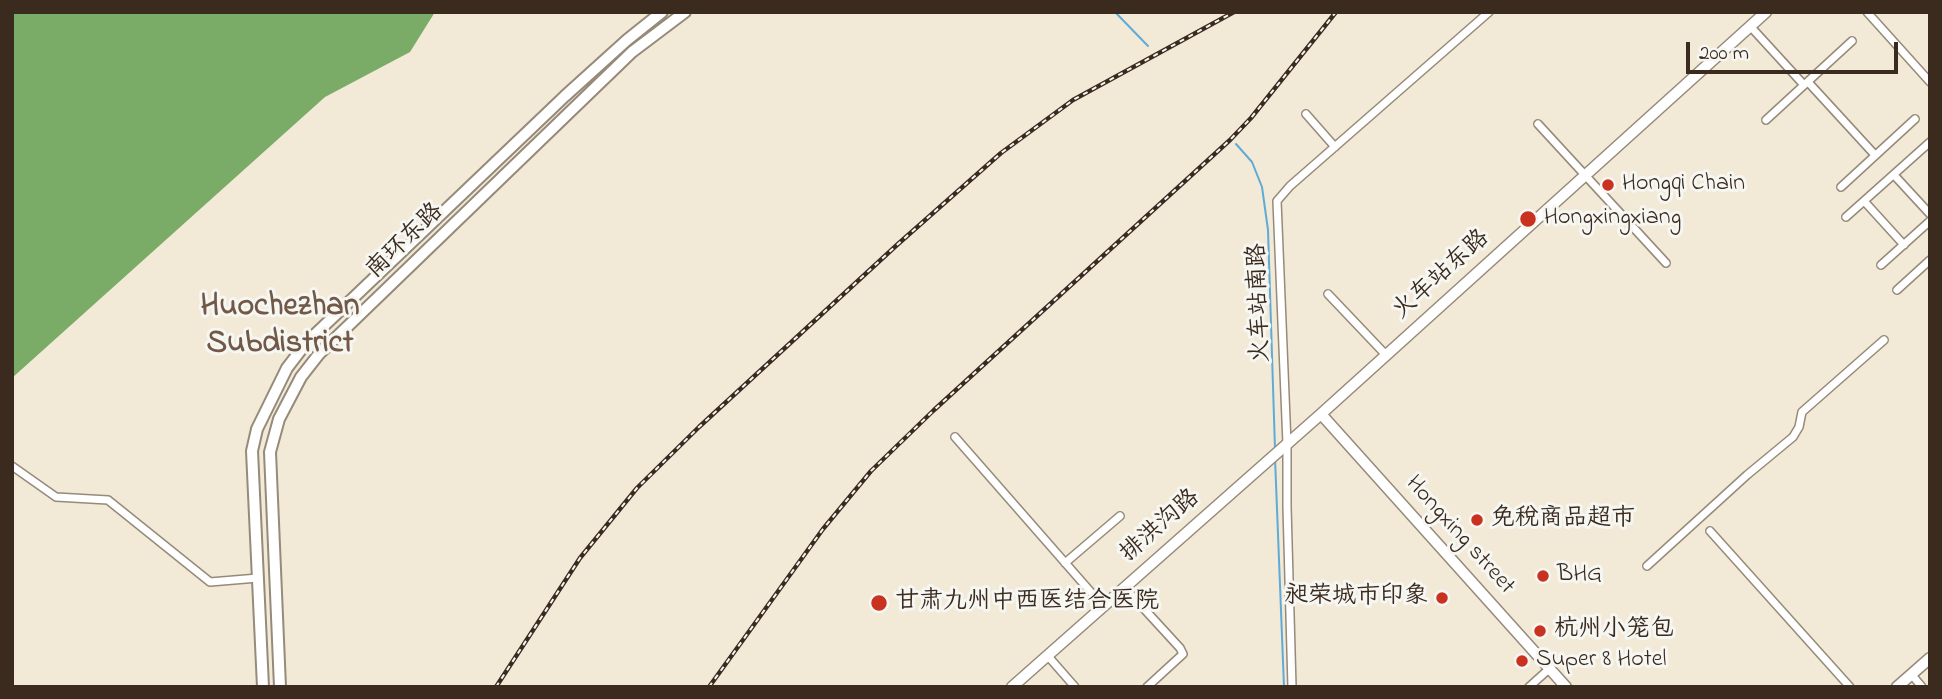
<!DOCTYPE html>
<html>
<head>
<meta charset="utf-8">
<style>
	body { margin:0 }
	#map { position:relative; width:1942px; height:699px; overflow:hidden; background:#f2e9d6; font-family:"Indie Flower",sans-serif }
	canvas { display:block }
	.frame { position:absolute; inset:0; border:14px solid #3b2a1e; pointer-events:none }
	.scale { position:absolute; left:1686px; top:42px; width:212px; height:32px; box-sizing:border-box; border:4px solid #3b2a1e; border-top:0; padding-left:9px; font-size:21px; line-height:24px; white-space:nowrap; color:#3b2a1e; -webkit-text-stroke:5px #f6f6f2; paint-order:stroke }
</style>
</head>
<body>
<div id="map">
<canvas width="1942" height="699"></canvas>
<div class="frame"></div>
<div class="scale">200 m</div>
</div>
<script>
const context = document.querySelector('canvas').getContext('2d');
context.lineJoin = 'round';
function fillPath(path, color) { context.fillStyle = color; context.fill(path, 'evenodd'); }
const poly = rows => new Path2D(rows.map(r => 'M' + r).join(''));
function strokePath(path, color, width, dash) { context.strokeStyle = color; context.lineWidth = width; context.lineCap = dash ? 'butt' : 'round'; context.setLineDash(dash || []); context.stroke(path); }
function write(font, color, halo, rows, align = 'center') {
  context.font = font + ' "Indie Flower","LXGW WenKai TC",sans-serif'; context.lineWidth = 6; context.setLineDash([]); context.textBaseline = 'middle'; context.strokeStyle = halo; context.fillStyle = color; for (const [text, x, y, turn = 0] of rows) {
    context.save(); context.translate(x, y); context.rotate((+turn || 0) * Math.PI / 180); context.textAlign = isNaN(turn) ? turn : align; if (halo) context.strokeText(text, 0, 0); context.fillText(text, 0, 0); context.restore();
  }
}
fillPath(poly([
	[12,12,435,12,410,52,325,97,12,378]
]), '#7aac68');
strokePath(poly([
	[1115,12,1148,46],
	[1236,144,1252,162,1262,187,1268,230,1275,449],
	[1275,458,1284,687]
]), '#5fabd7', 2);
const minor = poly([
	[1867,12,1930,82],
	[1750,26,1804,85],
	[1808,82,1875,155],
	[1306,114,1335,147],
	[1766,120,1852,41],
	[1538,124,1666,263],
	[1894,175,1930,214],
	[1841,187,1915,119],
	[1864,201,1904,245],
	[1846,217,1930,142],
	[1881,265,1930,221],
	[1897,290,1930,260],
	[1328,294,1386,355],
	[955,437,1103,606],
	[12,466,56,497,108,500,210,582,258,578],
	[1710,531,1850,687],
	[1065,563,1120,516],
	[1647,566,1747,475,1793,437,1799,427,1802,412,1884,340],
	[1124,587,1180,648,1183,654,1147,687],
	[1047,655,1075,687],
	[1911,674,1922,687],
	[1292,687,1287,507,1287,444,1277,201,1290,186,1489,12],
	[1529,687,1549,669]
]);
const major = poly([
	[1321,414,1566,687],
	[1012,687,1321,414,1766,12],
	[1897,687,1930,658]
]);
const highway = poly([
	[263,687,252,451,257,429,287,368,307,342,565,96,627,40,662,12],
	[280,687,270,452,279,419,301,377,319,354,632,52,685,12]
]);
strokePath(minor, '#968a7a', 10);
strokePath(major, '#968a7a', 13);
strokePath(highway, '#968a7a', 14);
strokePath(minor, '#fff', 7);
strokePath(major, '#fff', 10);
strokePath(highway, '#fff', 10);
const rail = poly([
	[496,687,580,558,637,488,699,427,898,244,1001,153,1073,100,1234,12],
	[709,687,823,529,871,471,934,410,1230,140,1251,118,1336,12]
]);
strokePath(rail, '#3b2a1e', 4.5);
strokePath(rail, '#f6f6f2', 2, [5]);
for (const [x, y, r, color] of [
	[1608,185,7,"#c8321e"],
	[1528,219,9,"#c8321e"],
	[1477,520,7,"#c8321e"],
	[1543,576,7,"#c8321e"],
	[1442,598,7,"#c8321e"],
	[879,603,9,"#c8321e"],
	[1540,631,7,"#c8321e"],
	[1522,661,7,"#c8321e"]
]) { const dot = new Path2D(); dot.arc(x, y, r, 0, 2 * Math.PI); context.fillStyle = color; context.fill(dot); strokePath(dot, '#f6f6f2', 2.5); }
write('24px', '#3b2a1e', '#f6f6f2', [
	["Hongqi Chain",1622,185],
	["Hongxingxiang",1544,219],
	["免税商品超市",1491,520],
	["BHG",1557,576],
	["昶荣城市印象",1428,598,"right"],
	["甘肃九州中西医结合医院",895,603],
	["杭州小笼包",1554,631],
	["Super 8 Hotel",1536,661]
], 'left');
write('24px', '#3b2a1e', '#f6f6f2', [
	["南环东路",406,242,-44],
	["火车站东路",1442,276,-42],
	["火车站南路",1261,303,-92],
	["排洪沟路",1161,527,-41],
	["Hongxing street",1459,536,48]
]);
write('bold 32px', '#725847', '#f6f6f2', [
	["Huochezhan",280,309],
	["Subdistrict",280,346]
]);
</script>
</body>
</html>
